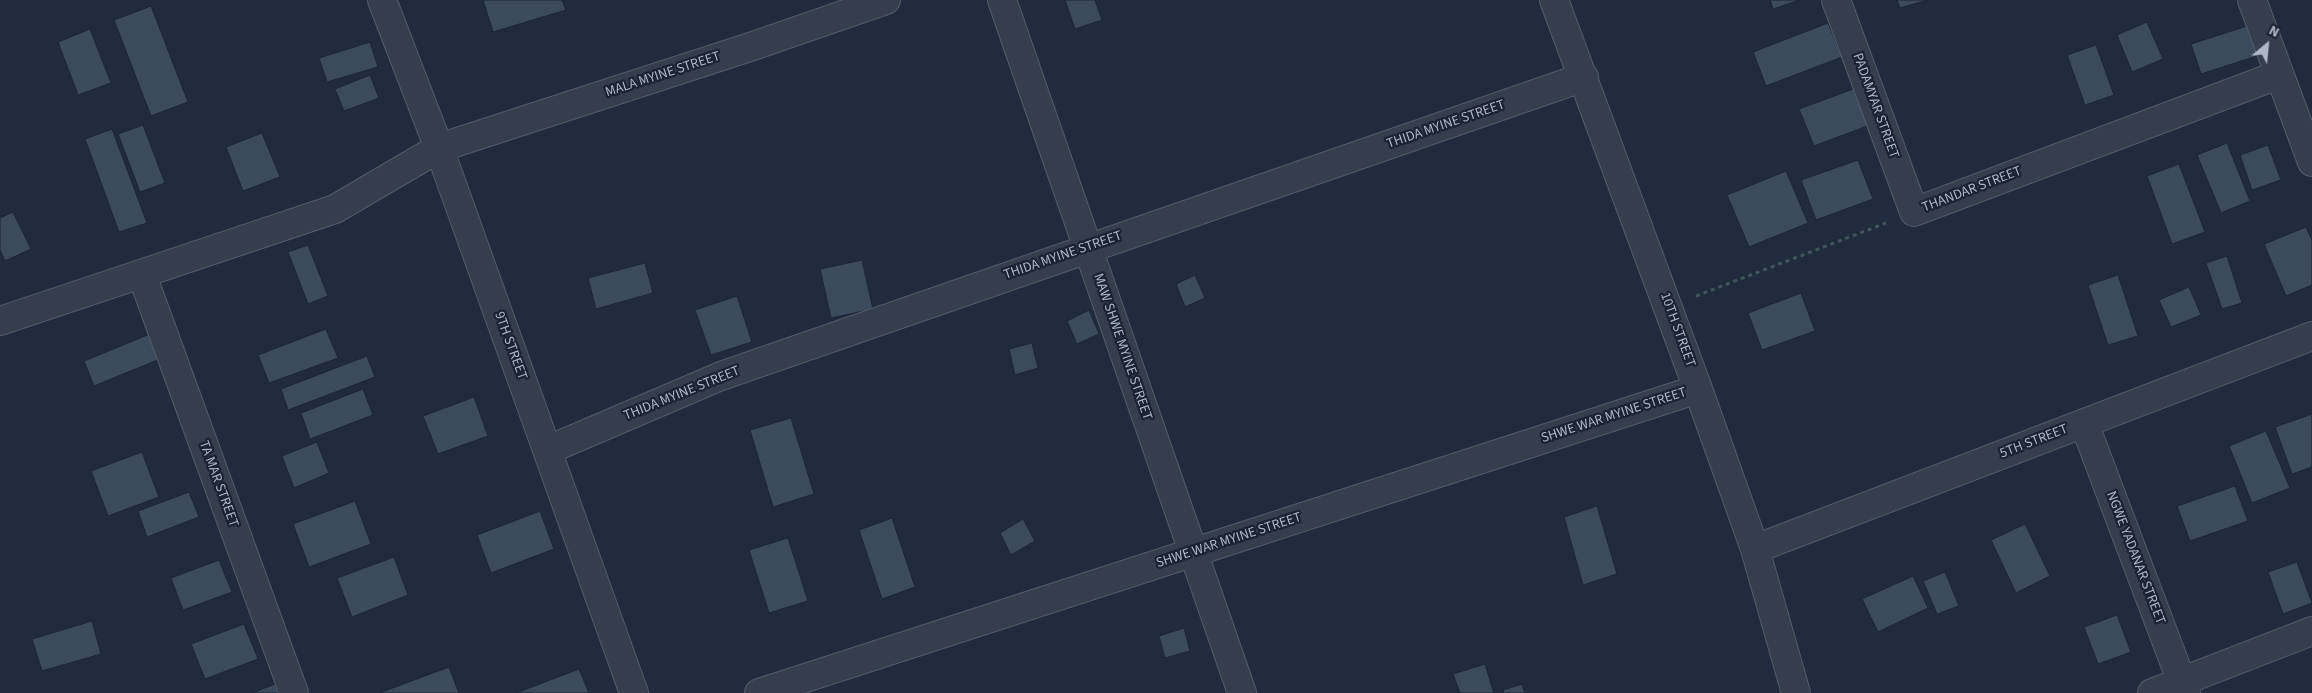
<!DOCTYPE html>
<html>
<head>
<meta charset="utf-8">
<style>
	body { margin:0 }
	#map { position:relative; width:2312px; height:693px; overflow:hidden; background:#202c3d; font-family:"Source Sans 3",sans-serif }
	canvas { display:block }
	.north { position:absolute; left:2242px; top:20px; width:50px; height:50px; -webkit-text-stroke:4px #192332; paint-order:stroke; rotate:28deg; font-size:14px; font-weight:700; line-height:20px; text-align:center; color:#afb9c9 }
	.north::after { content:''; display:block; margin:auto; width:18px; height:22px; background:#afb9c9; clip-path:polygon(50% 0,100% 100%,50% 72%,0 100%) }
</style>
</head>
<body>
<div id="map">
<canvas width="2312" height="693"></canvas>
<div class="north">N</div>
</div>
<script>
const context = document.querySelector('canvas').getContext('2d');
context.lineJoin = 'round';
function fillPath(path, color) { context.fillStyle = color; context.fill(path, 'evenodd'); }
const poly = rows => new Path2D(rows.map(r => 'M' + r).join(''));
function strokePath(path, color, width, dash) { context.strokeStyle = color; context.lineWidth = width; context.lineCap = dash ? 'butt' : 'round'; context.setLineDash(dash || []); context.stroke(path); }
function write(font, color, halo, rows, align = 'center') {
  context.font = font + ' "Source Sans 3",sans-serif'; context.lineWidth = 4.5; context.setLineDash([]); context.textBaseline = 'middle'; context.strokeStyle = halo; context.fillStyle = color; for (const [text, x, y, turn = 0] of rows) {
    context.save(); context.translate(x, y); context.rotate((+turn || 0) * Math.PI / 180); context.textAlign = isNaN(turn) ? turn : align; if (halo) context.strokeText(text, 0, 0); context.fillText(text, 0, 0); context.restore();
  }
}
const building = poly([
	[483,0,562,0,566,10,493,32,483,0],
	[1065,0,1095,0,1102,20,1075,29,1065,0],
	[1770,0,1800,0,1773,9,1770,0],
	[1897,0,1928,0,1900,8,1897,0],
	[151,6,188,102,151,116,114,20,151,6],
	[2147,22,2163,59,2132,72,2117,35,2147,22],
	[1828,23,1842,57,1766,86,1753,52,1828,23],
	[2250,25,2260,55,2201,74,2191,44,2250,25],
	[90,29,111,83,78,95,58,42,90,29],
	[370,42,378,67,327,82,319,58,370,42],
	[2096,45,2114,95,2085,105,2067,55,2096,45],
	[370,75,379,98,344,111,335,89,370,75],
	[1856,88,1870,125,1814,146,1799,109,1856,88],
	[143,125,165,183,140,192,118,134,143,125],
	[112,129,147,223,119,232,85,139,112,129],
	[262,133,280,177,243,191,226,147,262,133],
	[2227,143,2250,201,2221,213,2197,155,2227,143],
	[2268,145,2281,180,2252,190,2240,155,2268,145],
	[1858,160,1873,199,1816,220,1801,180,1858,160],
	[2179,164,2205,232,2172,244,2147,176,2179,164],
	[1786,171,1808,223,1749,247,1727,195,1786,171],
	[13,212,31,249,5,261,0,250,0,218,13,212],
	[2306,227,2312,240,2312,285,2286,296,2264,244,2306,227],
	[308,245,328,296,308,304,288,252,308,245],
	[2227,256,2242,303,2222,309,2206,263,2227,256],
	[862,260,873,309,831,318,820,269,862,260],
	[645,263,653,293,596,309,588,278,645,263],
	[1195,275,1205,298,1185,307,1176,284,1195,275],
	[2118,275,2138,336,2108,345,2088,285,2118,275],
	[2189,287,2201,315,2171,327,2159,300,2189,287],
	[1801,293,1815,331,1762,350,1748,313,1801,293],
	[737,296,752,342,711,355,695,310,737,296],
	[1089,310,1099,334,1077,344,1067,321,1089,310],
	[326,329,338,358,269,383,258,355,326,329],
	[150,334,160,359,94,386,84,361,150,334],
	[1032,343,1038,368,1015,375,1009,349,1032,343],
	[367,356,375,377,288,410,281,389,367,356],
	[363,389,373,415,310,439,301,413,363,389],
	[474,397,488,436,438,454,423,416,474,397],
	[2312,414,2312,467,2292,474,2275,427,2312,414],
	[791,418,814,494,773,507,750,430,791,418],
	[2266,431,2290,488,2252,503,2229,446,2266,431],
	[317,442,329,473,294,488,282,456,317,442],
	[142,452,159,497,108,516,91,471,142,452],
	[2235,486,2248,521,2190,541,2177,506,2235,486],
	[189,492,199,517,147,537,138,511,189,492],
	[355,501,371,544,309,567,293,524,355,501],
	[1597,506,1617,574,1583,585,1564,517,1597,506],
	[540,511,554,549,491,573,477,535,540,511],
	[892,518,915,587,882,599,859,530,892,518],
	[1023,519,1035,541,1011,555,1000,533,1023,519],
	[2025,524,2050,576,2016,593,1991,540,2025,524],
	[788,538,808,601,769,613,749,550,788,538],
	[394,557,408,595,352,617,337,578,394,557],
	[219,560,232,592,183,610,171,578,219,560],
	[2297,562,2312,603,2283,614,2268,572,2297,562],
	[1945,572,1959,606,1937,614,1923,581,1945,572],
	[1913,576,1928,608,1878,632,1862,599,1913,576],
	[2117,615,2131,652,2098,664,2084,627,2117,615],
	[92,621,101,654,42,671,32,639,92,621],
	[244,624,258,659,205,679,191,644,244,624],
	[1184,628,1190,651,1165,658,1159,636,1184,628],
	[1485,664,1494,693,1460,693,1453,674,1485,664],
	[449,667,459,693,379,693,449,667],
	[579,669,589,693,516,693,579,669],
	[275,684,279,693,252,693,275,684],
	[1522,684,1525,693,1504,693,1503,690,1522,684]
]);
fillPath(building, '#3b4a5d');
strokePath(building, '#1b2534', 1);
const minor = poly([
	[382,0,439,148,634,693],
	[1002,0,1242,693],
	[1554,0,1698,389,1755,549,1796,693],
	[1836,0,1914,212,2278,75],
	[2252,0,2312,162],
	[142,275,294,693],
	[0,321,335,209,439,148,750,47,886,0],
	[2084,423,2186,693],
	[548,450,721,376,1584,77],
	[1755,549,2312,336],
	[759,693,1698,389],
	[2152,693,2312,631]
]);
strokePath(minor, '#525c6b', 30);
strokePath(poly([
	[1696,296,1886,223]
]), '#40585b', 3, [4, 4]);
strokePath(minor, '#343e4d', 28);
write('14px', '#afb9c9', '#192332', [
	["MALA MYINE STREET",663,75,-18],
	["PADAMYAR STREET",1875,106,70],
	["THIDA MYINE STREET",1446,125,-19],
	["THANDAR STREET",1972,190,-21],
	["THIDA MYINE STREET",1063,256,-19],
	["10TH STREET",1677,330,70],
	["9TH STREET",510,346,70],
	["MAW SHWE MYINE STREET",1122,347,71],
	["THIDA MYINE STREET",682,394,-22],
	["SHWE WAR MYINE STREET",1614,416,-18],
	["5TH STREET",2034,442,-21],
	["TA MAR STREET",218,484,70],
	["SHWE WAR MYINE STREET",1229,541,-18],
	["NGWE YADANAR STREET",2135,558,69]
]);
</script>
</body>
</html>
